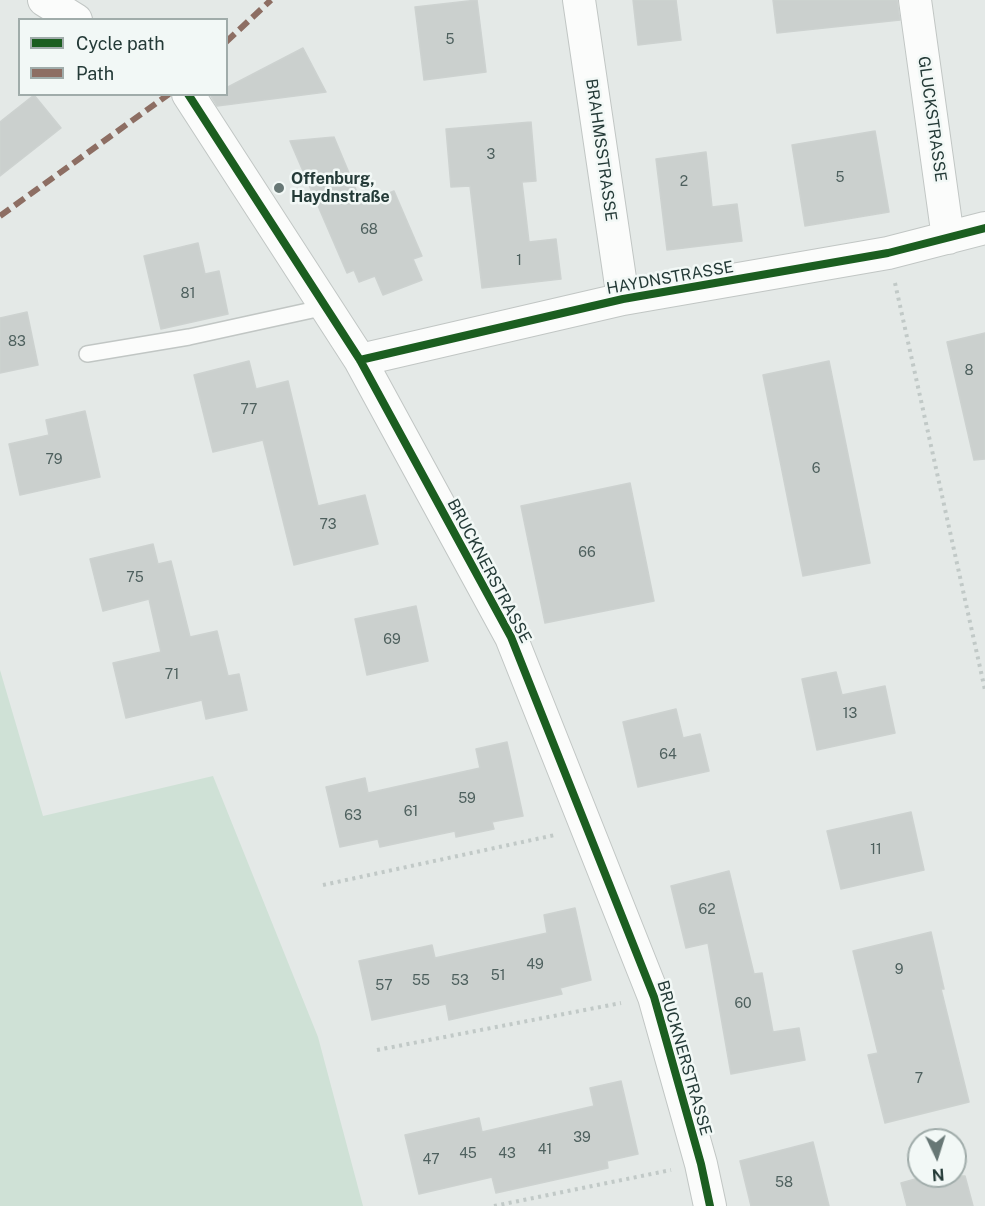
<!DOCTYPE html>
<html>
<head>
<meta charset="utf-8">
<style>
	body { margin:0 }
	#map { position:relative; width:985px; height:1206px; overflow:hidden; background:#e4e9e7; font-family:"Public Sans",sans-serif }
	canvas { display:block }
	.legend { position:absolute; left:18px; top:18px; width:210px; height:78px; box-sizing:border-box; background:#f2f8f6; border:2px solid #a0acaa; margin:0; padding:8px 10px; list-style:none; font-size:18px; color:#243a37 }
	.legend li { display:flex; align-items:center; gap:12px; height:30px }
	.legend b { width:30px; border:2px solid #a0acaa }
	.north { position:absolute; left:907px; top:1128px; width:60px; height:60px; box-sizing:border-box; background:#f2f8f6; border:2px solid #a0acaa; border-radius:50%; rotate:176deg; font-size:16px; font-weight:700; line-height:24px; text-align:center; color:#243a37 }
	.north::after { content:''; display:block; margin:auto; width:21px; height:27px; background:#677775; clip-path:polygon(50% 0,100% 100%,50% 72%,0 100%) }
</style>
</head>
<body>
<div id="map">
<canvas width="985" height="1206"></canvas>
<ul class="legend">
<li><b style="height:8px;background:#1b5e20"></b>Cycle path</li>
<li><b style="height:8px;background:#8d6e63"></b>Path</li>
</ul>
<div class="north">N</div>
</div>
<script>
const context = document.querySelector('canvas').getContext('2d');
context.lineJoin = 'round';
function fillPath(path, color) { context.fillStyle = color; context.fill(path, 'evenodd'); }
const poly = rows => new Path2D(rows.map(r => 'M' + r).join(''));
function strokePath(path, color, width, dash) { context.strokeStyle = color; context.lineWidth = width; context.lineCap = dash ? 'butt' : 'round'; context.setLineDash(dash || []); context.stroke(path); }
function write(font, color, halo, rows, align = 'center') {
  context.font = font + ' "Public Sans",sans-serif'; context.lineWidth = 5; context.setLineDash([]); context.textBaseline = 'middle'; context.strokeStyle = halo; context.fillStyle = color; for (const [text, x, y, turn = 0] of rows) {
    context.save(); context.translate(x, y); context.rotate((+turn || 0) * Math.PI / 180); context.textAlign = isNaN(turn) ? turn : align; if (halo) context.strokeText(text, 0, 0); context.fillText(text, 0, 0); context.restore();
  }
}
fillPath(poly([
	[0,670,43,816,213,776,318,1037,363,1206,0,1206]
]), '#cfe1d6');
const building = poly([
	[477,0,486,72,424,80,415,7,477,0],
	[633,0,676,0,681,40,638,45,633,0],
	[773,0,897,0,900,20,777,33,773,0],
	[303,48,326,92,217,106,211,96,226,94,226,88,303,48],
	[34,95,61,128,0,176,0,122,34,95],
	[531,122,536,181,522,182,529,242,556,239,561,279,482,288,470,186,451,187,446,129,531,122],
	[875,131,889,212,805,226,792,145,875,131],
	[334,137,362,204,394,191,422,256,413,259,422,280,383,295,375,276,359,282,354,270,347,273,290,141,334,137],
	[706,152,712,207,737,204,742,241,667,250,656,159,706,152],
	[198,243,205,274,219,271,228,314,161,329,144,256,198,243],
	[27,312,38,365,0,373,0,318,27,312],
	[985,333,985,459,974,460,947,342,985,333],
	[249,361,256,389,288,381,318,506,365,495,378,544,294,565,263,440,213,452,194,375,249,361],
	[829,361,870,563,803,576,763,375,829,361],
	[85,411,100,477,20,495,9,444,49,435,46,420,85,411],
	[630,483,654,601,545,623,521,506,630,483],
	[153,544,158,564,171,561,190,637,217,631,228,676,239,674,247,710,206,719,202,700,126,718,113,663,161,652,149,599,103,611,90,559,153,544],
	[416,606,428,661,367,675,355,619,416,606],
	[836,672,842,695,885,686,895,733,817,750,802,679,836,672],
	[676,709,683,738,700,734,709,771,638,787,623,722,676,709],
	[507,742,523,816,492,822,494,829,456,837,455,831,380,847,378,839,340,847,326,787,365,778,368,793,480,768,476,749,507,742],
	[911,812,924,870,841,889,827,831,911,812],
	[729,871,754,974,762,973,773,1032,799,1028,805,1060,731,1074,708,943,686,948,671,886,729,871],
	[575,908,591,980,560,988,562,994,449,1020,446,1004,372,1020,359,961,432,945,435,958,547,933,544,915,575,908],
	[931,932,944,989,941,989,969,1102,885,1123,868,1055,878,1053,853,951,931,932],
	[621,1081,638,1154,607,1161,608,1168,496,1193,492,1177,419,1194,405,1135,479,1118,482,1132,594,1106,590,1088,621,1081],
	[813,1142,829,1206,751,1206,740,1161,813,1142],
	[926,1176,965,1176,973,1206,907,1206,901,1183,926,1176]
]);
fillPath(building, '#cbd0ce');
strokePath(building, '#cdd2d0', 1.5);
const lane = poly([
	[87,354,189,337,326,307]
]);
const street = poly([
	[44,0,76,20],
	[579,0,623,299],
	[915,0,948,238],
	[188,94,360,360,511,637,654,997,701,1164,710,1206],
	[360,360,623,299,888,253,985,228]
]);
strokePath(lane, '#c1c6c4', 18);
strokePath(street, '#c1c6c4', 34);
strokePath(poly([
	[895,283,985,690],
	[323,885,555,835],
	[377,1050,621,1003],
	[494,1206,671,1170]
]), '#c1c9c7', 4, [3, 4.5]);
strokePath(lane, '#fbfcfb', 15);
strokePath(street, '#fbfcfb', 32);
strokePath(poly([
	[226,42,271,0],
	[0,216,169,94]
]), '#8d6e63', 6, [12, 6]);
strokePath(poly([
	[188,94,360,360,511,637,654,997,701,1164,710,1206],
	[360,360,623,299,888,253,985,228]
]), '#1b5e20', 8);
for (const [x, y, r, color] of [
	[279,188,6,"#677775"]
]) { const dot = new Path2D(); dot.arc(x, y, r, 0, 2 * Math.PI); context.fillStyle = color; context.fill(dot); strokePath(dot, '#f2f8f6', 2); }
write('14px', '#4e605e', null, [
	["5",450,40],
	["3",491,155],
	["5",840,178],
	["2",684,182],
	["68",369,230],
	["1",519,261],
	["81",188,294],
	["83",17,342],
	["8",969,371],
	["77",249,410],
	["79",54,460],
	["6",816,469],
	["73",328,525],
	["66",587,553],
	["75",135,578],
	["69",392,640],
	["71",172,675],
	["13",850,714],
	["64",668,755],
	["59",467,799],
	["61",411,812],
	["63",353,816],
	["11",876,850],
	["62",707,910],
	["49",535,965],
	["9",899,970],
	["51",498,976],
	["55",421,981],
	["53",460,981],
	["57",384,986],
	["60",743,1004],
	["7",919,1079],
	["39",582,1138],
	["41",545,1150],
	["45",468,1154],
	["43",507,1154],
	["47",431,1160],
	["58",784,1183]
]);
write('16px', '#243a37', '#f2f8f6', [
	["GLUCKSTRASSE",932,119,82],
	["BRAHMSSTRASSE",601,150,82],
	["HAYDNSTRASSE",670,278,-10],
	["BRUCKNERSTRASSE",489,571,62],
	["BRUCKNERSTRASSE",684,1058,74]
]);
write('bold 16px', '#243a37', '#f2f8f6', [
	["Offenburg,",291,179],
	["Haydnstraße",291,197]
], 'left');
</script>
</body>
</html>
